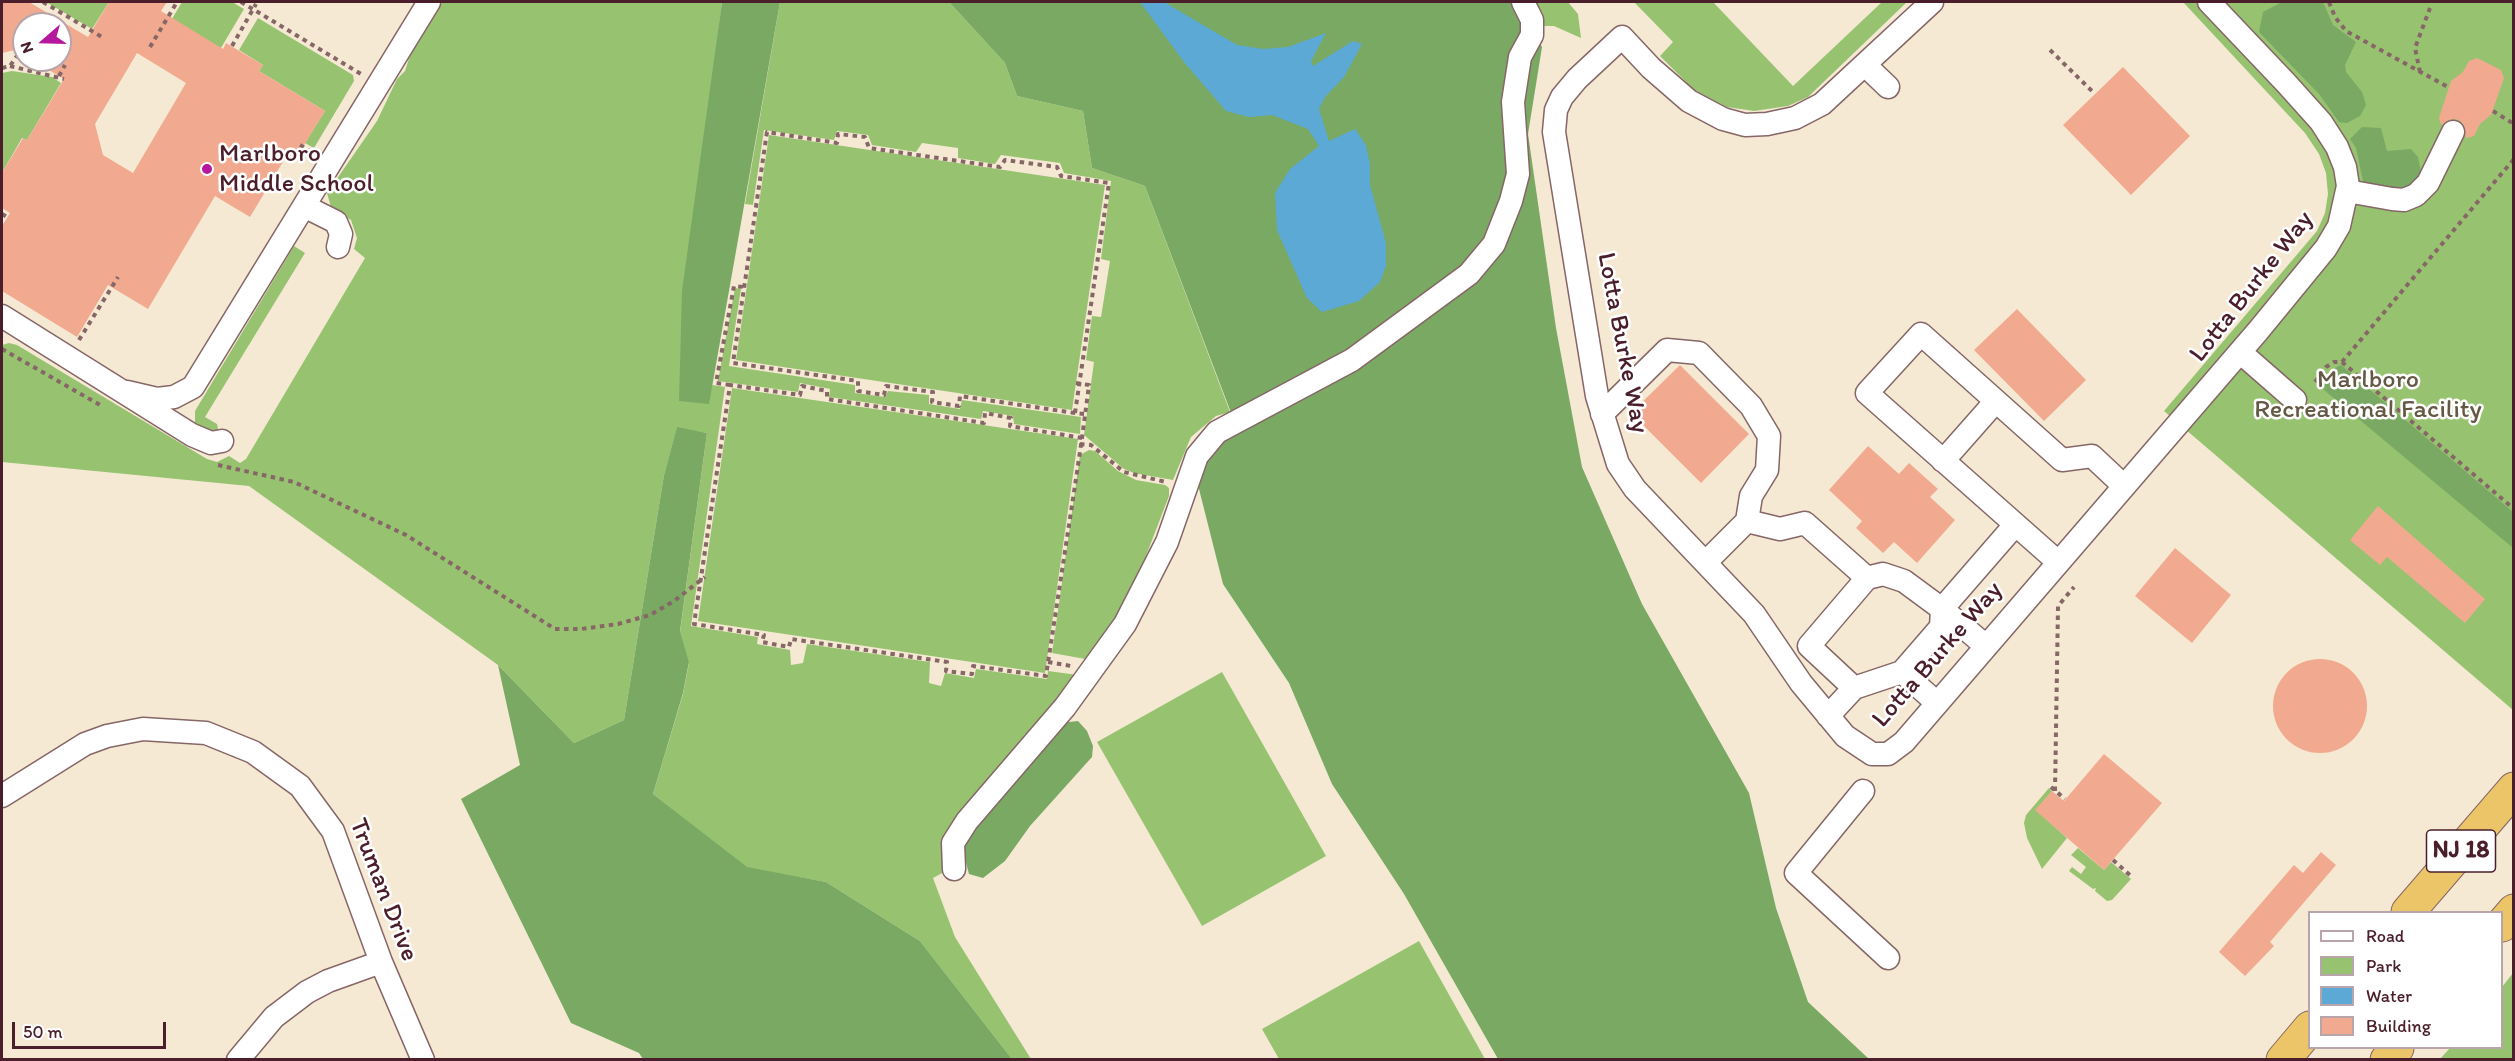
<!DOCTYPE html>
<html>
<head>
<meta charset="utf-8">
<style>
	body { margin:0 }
	#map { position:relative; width:2515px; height:1061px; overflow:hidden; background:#f5e9d4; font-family:Itim,sans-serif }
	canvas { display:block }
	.frame { position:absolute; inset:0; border:3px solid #4a1f2b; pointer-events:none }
	.legend { position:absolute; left:2308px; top:911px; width:195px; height:138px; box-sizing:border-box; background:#fff; border:2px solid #b7a5aa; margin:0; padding:8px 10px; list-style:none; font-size:18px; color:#4a1f2b }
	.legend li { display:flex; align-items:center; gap:12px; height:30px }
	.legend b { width:30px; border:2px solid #b7a5aa }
	.north { position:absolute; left:12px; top:12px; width:60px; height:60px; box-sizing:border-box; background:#fff; border:2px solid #b7a5aa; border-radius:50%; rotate:250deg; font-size:16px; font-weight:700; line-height:24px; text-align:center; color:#4a1f2b }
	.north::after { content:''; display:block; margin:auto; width:21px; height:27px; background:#b5179e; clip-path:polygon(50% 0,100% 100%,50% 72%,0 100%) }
	.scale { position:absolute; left:12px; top:1022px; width:154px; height:27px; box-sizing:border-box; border:3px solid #4a1f2b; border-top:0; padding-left:8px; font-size:18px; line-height:21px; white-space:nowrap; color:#4a1f2b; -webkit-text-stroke:4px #fff; paint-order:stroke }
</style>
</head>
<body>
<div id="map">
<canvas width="2515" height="1061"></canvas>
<div class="frame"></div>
<ul class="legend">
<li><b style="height:8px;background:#fff"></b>Road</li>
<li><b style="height:16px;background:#97c371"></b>Park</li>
<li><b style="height:16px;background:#5ca9d5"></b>Water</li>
<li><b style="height:16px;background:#f1aa8f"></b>Building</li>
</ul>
<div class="north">N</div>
<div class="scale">50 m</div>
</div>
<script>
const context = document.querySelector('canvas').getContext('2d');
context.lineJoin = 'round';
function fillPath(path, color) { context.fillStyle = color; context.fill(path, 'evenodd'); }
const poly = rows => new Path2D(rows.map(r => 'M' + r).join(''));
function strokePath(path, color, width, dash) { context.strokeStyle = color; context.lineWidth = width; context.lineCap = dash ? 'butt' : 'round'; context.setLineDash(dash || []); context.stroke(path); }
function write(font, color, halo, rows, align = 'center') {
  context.font = font + ' Itim,sans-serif'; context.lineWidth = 5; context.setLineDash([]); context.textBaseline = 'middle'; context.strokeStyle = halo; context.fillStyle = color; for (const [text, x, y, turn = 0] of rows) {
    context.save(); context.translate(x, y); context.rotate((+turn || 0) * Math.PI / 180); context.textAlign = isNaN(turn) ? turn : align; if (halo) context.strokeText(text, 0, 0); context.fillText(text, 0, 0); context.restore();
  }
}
fillPath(poly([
	[46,2,109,2,92,29],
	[182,2,232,2,244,9,221,48,154,49],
	[442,2,722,2,713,74,708,404,712,385,725,387,691,626,758,637,757,644,790,650,791,665,803,663,807,644,930,662,929,683,941,686,945,673,974,678,976,669,1047,679,1048,671,1078,675,955,819,944,872,933,878,955,937,1031,1059,1012,1059,920,941,826,882,747,868,653,794,683,694,689,663,680,632,707,433,677,428,664,475,624,720,574,743,498,665,249,486,2,462,2,345,9,343,17,345,207,459,217,462,229,456,240,463,246,459,365,258,354,249,357,238,351,220,331,207,327,193,377,121,397,79,405,71,411,52],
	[780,2,949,2,1005,63,1017,96,1083,111,1092,168,1145,186,1230,412,1216,416,1191,437,1173,480,1134,473,1124,469,1084,435,1094,362,1086,360,1092,316,1101,317,1110,261,1101,259,1111,181,1064,173,1060,163,1001,155,995,164,958,158,958,148,922,143,916,152,872,145,868,135,837,131,834,140,764,130,753,205,745,204],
	[1534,2,1568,2,1578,14,1581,38,1554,26,1542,26],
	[1634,2,1713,2,1793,86,1882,2,1907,2,1808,97,1788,106,1754,111,1727,107,1694,90,1660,56,1673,42],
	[2183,2,2513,2,2513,710,2164,411,2317,231,2325,213,2328,194,2326,173,2319,154,2305,133],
	[258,18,353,75,354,81,314,148,305,143,325,111,259,71,263,65,239,50],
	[12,71,52,77,61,83,27,140,22,138,2,173,2,73],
	[769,135,1105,185,1072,410,736,360],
	[294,246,305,253,205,417,217,424,218,429,215,433,195,424,195,411],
	[735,288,741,289,729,366,855,385,855,393,885,397,888,391,929,395,929,404,960,409,962,400,1081,417,1080,434,1014,424,1013,416,983,411,981,419,829,397,830,389,800,383,798,392,718,381],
	[732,388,1078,439,1045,673,698,621],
	[1089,450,1095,451,1118,471,1136,480,1165,485,1169,488,1169,496,1131,595,1091,660,1052,653,1080,455],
	[1222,672,1326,856,1202,926,1097,742],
	[2049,788,2052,791,2036,810,2067,838,2042,869,2027,838,2024,823,2026,815],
	[2078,848,2104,870,2111,862,2131,879,2112,900,2107,901,2095,891,2096,888,2093,889,2069,871,2072,867,2081,874,2086,867,2071,855],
	[1419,941,1485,1059,1279,1059,1262,1029],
	[2513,973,2513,1059,2440,1059,2450,1048,2502,1048,2502,987]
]), '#97c371');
fillPath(poly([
	[722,2,780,2,709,404,679,401,682,291],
	[949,2,1515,2,1542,47,1528,134,1556,328,1582,467,1642,604,1749,793,1776,908,1808,1002,1869,1059,1498,1059,1404,894,1332,784,1289,683,1223,584,1198,485,1210,440,1233,418,1145,186,1092,168,1083,111,1017,96,1005,63],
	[2282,2,2323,2,2333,25,2356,42,2345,65,2346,72,2362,92,2366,105,2360,116,2347,123,2339,122,2319,94,2259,32,2263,12],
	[2362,127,2381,128,2387,151,2411,149,2418,157,2421,173,2411,191,2364,186,2356,148,2350,139],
	[2341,365,2513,512,2513,548,2318,385,2333,369],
	[677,427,707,433,680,631,689,662,683,693,653,794,747,867,826,882,920,941,1012,1059,643,1059,639,1053,571,1023,461,799,520,765,498,665,574,743,624,720,664,475],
	[1078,721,1087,731,1093,746,1092,757,1030,826,1005,861,983,878,969,874,964,855,965,841,973,826,1060,723]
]), '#79a963');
fillPath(poly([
	[1140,2,1164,2,1237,45,1263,49,1288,47,1326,33,1311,61,1313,66,1353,41,1362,44,1344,77,1325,97,1319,109,1329,141,1355,129,1366,145,1370,164,1370,185,1386,243,1386,266,1380,282,1359,301,1322,312,1307,298,1277,230,1275,193,1290,169,1319,146,1308,129,1272,115,1249,117,1226,111,1184,62]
]), '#5ca9d5');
fillPath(poly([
	[2,2,29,2,88,37,109,2,167,2,161,11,223,49,226,43,263,65,259,71,325,111,295,160,287,155,250,217,215,196,148,309,108,285,77,337,2,291,2,226,10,213,2,208,2,173,23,138,27,140,64,79,32,60,60,60,60,24,24,24,24,55,15,50,2,53],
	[137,53,186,83,133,173,103,155,95,124],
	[2477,58,2501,70,2504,78,2491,115,2480,124,2474,136,2466,138,2464,125,2459,120,2452,119,2441,125,2439,118,2451,81,2463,72,2469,61],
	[2123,67,2190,136,2131,195,2063,125],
	[2017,309,2086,380,2044,421,1974,350],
	[1680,365,1749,434,1701,483,1631,413],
	[1868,446,1899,474,1909,463,1938,489,1930,497,1955,520,1917,563,1894,542,1883,553,1856,528,1862,521,1829,490],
	[2378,506,2485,599,2465,623,2387,557,2380,565,2350,540],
	[2175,548,2231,595,2192,643,2135,596],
	'2273 706a47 47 0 1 1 94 0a47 47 0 1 1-94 0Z',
	[2104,754,2162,803,2104,870,2035,810,2052,791,2064,801],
	[2321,852,2336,865,2270,942,2274,946,2245,976,2219,952,2294,865,2303,873]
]), '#f1aa8f');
const minor = poly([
	[1932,2,1822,104,1795,118,1767,124,1745,125,1723,119,1689,101,1651,68,1622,37,1577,79,1562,97,1556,110,1554,132,1597,396,1618,464,1635,489,1754,614,1801,683,1845,736,1872,754,1888,754,1904,742,2258,331,2326,248,2339,226,2348,186,2345,167,2337,147,2321,122,2286,83,2209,2],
	[1865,65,1888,87],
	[2347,191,2392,199,2404,200,2416,195,2428,183,2453,132],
	[304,206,336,222,341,234,338,247],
	[2,316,192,435,211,443,222,441],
	[2240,352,2295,400],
	[127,392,157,399,174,397,193,387,429,2],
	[1602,414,1667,350,1699,353,1751,406,1769,436,1767,470,1751,496,1747,521],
	[1943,461,1996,401],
	[1706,562,1747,521,1780,529,1805,523,1867,578,1809,646,1854,688],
	[2058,562,1867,393,1921,334,2062,460,2092,456,2124,486],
	[1867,578,1883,574,1904,581,1942,609,1941,627,1902,672],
	[1986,646,1942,609,2015,525],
	[1828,716,1854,688,1902,672,1937,703],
	[1863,791,1796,873,1888,958],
	[2,796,85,744,107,736,143,729,206,733,253,752,300,786,333,831,381,962,423,1060],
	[954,869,953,843,967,821,1065,707,1125,624,1167,542,1197,456,1217,432,1352,360,1469,274,1494,244,1511,201,1518,174,1513,102,1520,57,1532,35,1532,20,1523,2],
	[238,1060,274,1017,307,992,328,981,381,962]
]);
const highway = poly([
	[2408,912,2514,789],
	[2502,925,2514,911],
	[2283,1060,2310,1028],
	[2387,1060,2397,1048]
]);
strokePath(minor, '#866666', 25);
strokePath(highway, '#866666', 35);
strokePath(poly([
	[43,2,102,37],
	[241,2,361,74],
	[2329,2,2335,17,2346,31,2448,87],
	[232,46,256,4],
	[150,47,177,2],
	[2050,50,2095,94],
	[10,66,64,79],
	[2,68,10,66,19,53],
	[2420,72,2415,48,2430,8],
	[59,76,65,65],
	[2493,111,2514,124],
	[300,145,314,154],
	[2,214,7,217],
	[79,340,118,277],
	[2,349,100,405],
	[2342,362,2514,159],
	[2315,382,2326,367,2334,362,2342,362,2514,509],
	[1076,383,1089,385,1082,438,1076,479,1046,676,973,666,972,674,946,671,947,662,791,639,789,647,762,642,764,635,694,624,730,385,800,395,802,386,827,391,827,399,984,423,985,413,1011,418,1010,426,1082,438],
	[730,385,716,383,734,286,744,287],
	[1075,413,1109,183,1061,176,1057,167,1005,160,1000,167,869,148,865,137,838,134,837,143,767,132,733,363,858,381,858,391,884,395,886,386,933,392,932,402,959,406,960,396,1075,413,1085,414],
	[1080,444,1091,445,1124,472,1166,482],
	[218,465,294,482,406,535,555,629,581,629,618,624,650,615,674,601,705,577],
	[1048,662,1071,666],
	[2051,787,2065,799],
	[2055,791,2058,606,2074,587],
	[2113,860,2132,877]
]), '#866666', 4, [4.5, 4.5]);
strokePath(minor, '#fff', 22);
strokePath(highway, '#edc569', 33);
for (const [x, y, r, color] of [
	[207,169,6,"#b5179e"]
]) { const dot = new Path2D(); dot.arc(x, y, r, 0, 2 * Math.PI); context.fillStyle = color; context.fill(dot); strokePath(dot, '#fff', 2); }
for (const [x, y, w] of [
	[2461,851,69]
]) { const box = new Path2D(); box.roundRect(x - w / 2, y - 21, w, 42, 4.5); context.fillStyle = '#fff'; context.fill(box); strokePath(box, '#4a1f2b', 1.5); }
write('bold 24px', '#4a1f2b', null, [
	["NJ 18",2461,851]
]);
write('26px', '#4a1f2b', '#fff', [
	["Marlboro",219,154],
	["Middle School",219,184]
], 'left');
write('26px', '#4a1f2b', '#fff', [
	["Lotta Burke Way",2252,287,-52],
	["Lotta Burke Way",1622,343,79],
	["Lotta Burke Way",1938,655,-49],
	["Truman Drive",383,890,69]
]);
write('26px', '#655844', '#fff', [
	["Marlboro",2368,380],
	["Recreational Facility",2368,410]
]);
</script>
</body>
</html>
